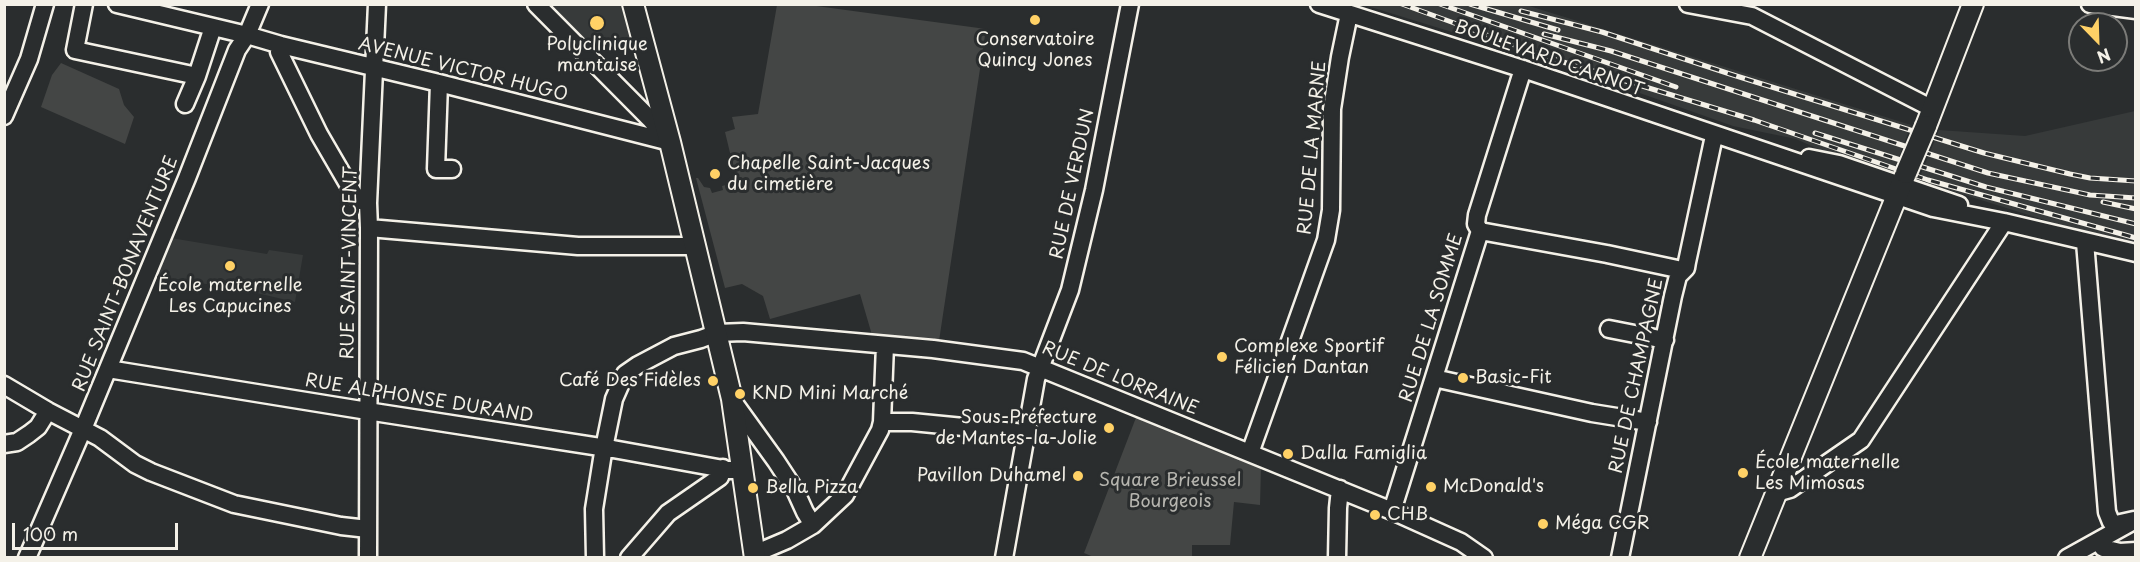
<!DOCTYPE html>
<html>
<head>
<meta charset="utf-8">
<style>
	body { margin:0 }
	#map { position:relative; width:2140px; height:562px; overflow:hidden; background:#2a2d2e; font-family:"Playpen Sans",sans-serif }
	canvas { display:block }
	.frame { position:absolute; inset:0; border:6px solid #f4f1e8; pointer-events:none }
	.north { position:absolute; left:2068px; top:12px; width:60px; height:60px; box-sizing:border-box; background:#2a2d2e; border:2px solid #7b7b78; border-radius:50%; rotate:157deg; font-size:16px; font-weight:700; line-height:24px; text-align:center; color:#f4f1e8 }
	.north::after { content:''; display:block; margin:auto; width:21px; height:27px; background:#ffd166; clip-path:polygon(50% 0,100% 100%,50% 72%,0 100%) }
	.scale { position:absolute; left:12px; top:523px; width:166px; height:27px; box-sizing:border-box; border:3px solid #f4f1e8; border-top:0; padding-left:8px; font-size:18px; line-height:21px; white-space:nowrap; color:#f4f1e8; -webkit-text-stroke:4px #2a2d2e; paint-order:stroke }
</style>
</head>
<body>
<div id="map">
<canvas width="2140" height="562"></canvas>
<div class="frame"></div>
<div class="north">N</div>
<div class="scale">100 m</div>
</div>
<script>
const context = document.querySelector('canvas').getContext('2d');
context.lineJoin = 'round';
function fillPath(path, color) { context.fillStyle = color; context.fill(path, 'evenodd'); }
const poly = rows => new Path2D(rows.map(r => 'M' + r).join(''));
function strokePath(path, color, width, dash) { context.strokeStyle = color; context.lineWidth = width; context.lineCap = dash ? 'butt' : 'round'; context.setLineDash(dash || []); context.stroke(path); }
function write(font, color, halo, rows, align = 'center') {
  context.font = font + ' "Playpen Sans",sans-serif'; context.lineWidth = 6; context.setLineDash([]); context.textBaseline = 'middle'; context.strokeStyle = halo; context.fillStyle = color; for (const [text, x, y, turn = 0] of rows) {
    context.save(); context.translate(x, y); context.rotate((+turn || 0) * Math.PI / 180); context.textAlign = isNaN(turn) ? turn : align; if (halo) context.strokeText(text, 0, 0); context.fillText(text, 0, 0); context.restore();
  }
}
fillPath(poly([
	[545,5,626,5,635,42,593,53],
	[1364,5,1526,5,1911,125,1893,173,1827,153,1796,139,1733,126,1566,67],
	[2135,111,2135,246,2105,239,1930,184,1921,174,1939,130,2025,136],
	[171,238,267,254,269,250,303,255,295,302,244,290,155,276]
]), '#373a3a');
fillPath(poly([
	[777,5,809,5,986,29,939,341,872,335,860,294,770,319,763,296,742,284,725,288,696,178,698,178,704,187,710,188,712,193,723,190,722,186,737,182,725,132,735,129,732,117,758,114],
	[61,63,119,89,124,105,134,117,125,144,41,107,52,75],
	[1137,415,1261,466,1260,505,1234,502,1230,545,1192,545,1192,557,1096,558,1084,553]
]), '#444645');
const minor = poly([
	[84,4,75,50,197,76,213,27],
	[117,4,247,35,281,45,439,83,670,142],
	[536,4,650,119,669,141],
	[1319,4,1523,69,1933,208,2004,222,2136,253],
	[1688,4,1752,16,1933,109],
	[2090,4,2136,10],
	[281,45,279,52,319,134,355,196,361,201,368,203],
	[439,83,436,169,452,169],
	[185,104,197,76],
	[4,116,29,59,45,4],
	[1809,158,1839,164,1959,205],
	[369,228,578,246,695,246],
	[1480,231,1607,254,1682,270],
	[2085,242,2107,512,2111,522,2116,524,2134,520],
	[1609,329,1665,340],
	[108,369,380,413,613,449,729,470,741,470],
	[1434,378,1592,413,1648,422],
	[4,385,48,411,100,438,135,464,151,472,234,504,341,526,368,529],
	[732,400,776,461,795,490,805,512,813,525],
	[882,422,885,345],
	[4,444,17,442,29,434,38,427,48,411],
	[1250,453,1326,240,1331,210,1332,109,1340,57,1349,14],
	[1776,493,1790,489,1861,440,2004,222],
	[1392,511,1480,231,1476,224,1477,215,1523,69],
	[2099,541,2103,548,2120,552,2136,551],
	[754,554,787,540,813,525,845,495,880,430,882,422,912,422,1025,433],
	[27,558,83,429,187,178,237,50,247,35,260,4],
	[368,558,369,228,368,203,377,4],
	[595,558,594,509,603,453,614,399,625,374,638,365,674,346,701,339,717,333,743,332,933,349,1023,361,1392,511,1461,542,1484,558],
	[629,558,668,513,720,477,723,468],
	[1004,558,1036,379,1070,290,1094,190,1130,4],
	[1337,558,1338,508,1340,489],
	[1620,558,1673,296,1678,276,1686,268,1687,262,1714,136],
	[2067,558,2130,523]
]);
const major = poly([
	[633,4,670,142,732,399,755,558],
	[1926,126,1973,4],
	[1750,558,1906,173]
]);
strokePath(minor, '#f4f1e8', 21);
strokePath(major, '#f4f1e8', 24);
strokePath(minor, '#2a2d2e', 16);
strokePath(major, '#2a2d2e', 20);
const rail = poly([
	[1402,4,1550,58,1754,120,1928,180,2136,238],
	[1440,4,1676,87],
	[1470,4,1558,30],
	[1521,11,1602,32,1730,74,1984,153,2070,174,2090,178,2136,181],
	[1544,34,1611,51,1988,173,2090,195,2136,198],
	[1815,133,1986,187,2136,224],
	[2103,202,2136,209]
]);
strokePath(rail, '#f4f1e8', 5);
strokePath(rail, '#2a2d2e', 3, [9]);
const majorBridge = poly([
	[1906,173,1926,126]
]);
strokePath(majorBridge, '#f4f1e8', 24, []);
strokePath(majorBridge, '#2a2d2e', 20);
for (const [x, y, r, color] of [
	[1035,20,6,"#ffd166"],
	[597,23,8,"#ffd166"],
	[715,174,6,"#ffd166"],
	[230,266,6,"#ffd166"],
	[1222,357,6,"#ffd166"],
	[1463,378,6,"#ffd166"],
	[713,381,6,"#ffd166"],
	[740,394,6,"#ffd166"],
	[1109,428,6,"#ffd166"],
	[1288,454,6,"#ffd166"],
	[1743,473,6,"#ffd166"],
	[1078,476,6,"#ffd166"],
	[1431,487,6,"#ffd166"],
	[753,488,6,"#ffd166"],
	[1375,515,6,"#ffd166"],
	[1543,524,6,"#ffd166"]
]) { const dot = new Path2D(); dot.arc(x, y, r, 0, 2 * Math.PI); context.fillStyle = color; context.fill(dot); strokePath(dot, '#2a2d2e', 2); }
write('18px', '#f4f1e8', '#2a2d2e', [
	["Conservatoire",1035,40,"center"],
	["Quincy Jones",1035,61,"center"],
	["Polyclinique",597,45,"center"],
	["mantaise",597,66,"center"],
	["Chapelle Saint-Jacques",727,164],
	["du cimetière",727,185],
	["École maternelle",230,286,"center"],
	["Les Capucines",230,307,"center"],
	["Complexe Sportif",1234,347],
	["Félicien Dantan",1234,368],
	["Basic-Fit",1475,378],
	["Café Des Fidèles",701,381,"right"],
	["KND Mini Marché",752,394],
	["Sous-Préfecture",1097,418,"right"],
	["de Mantes-la-Jolie",1097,439,"right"],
	["Dalla Famiglia",1300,454],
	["École maternelle",1755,463],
	["Les Mimosas",1755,484],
	["Pavillon Duhamel",1066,476,"right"],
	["McDonald's",1443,487],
	["Bella Pizza",765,488],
	["CHB",1387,515],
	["Méga CGR",1555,524]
], 'left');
write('18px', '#f4f1e8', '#2a2d2e', [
	["BOULEVARD CARNOT",1549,59,19],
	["AVENUE VICTOR HUGO",463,70,14],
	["RUE DE LA MARNE",1313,148,-85],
	["RUE DE VERDUN",1073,184,-78],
	["RUE SAINT-VINCENT",350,263,-89],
	["RUE SAINT-BONAVENTURE",126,274,-68],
	["RUE DE LA SOMME",1432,318,-73],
	["RUE DE CHAMPAGNE",1637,376,-78],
	["RUE DE LORRAINE",1120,379,22],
	["RUE ALPHONSE DURAND",419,399,9]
]);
write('18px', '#b6b5af', '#2a2d2e', [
	["Square Brieussel",1170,481],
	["Bourgeois",1170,502]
]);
</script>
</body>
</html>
